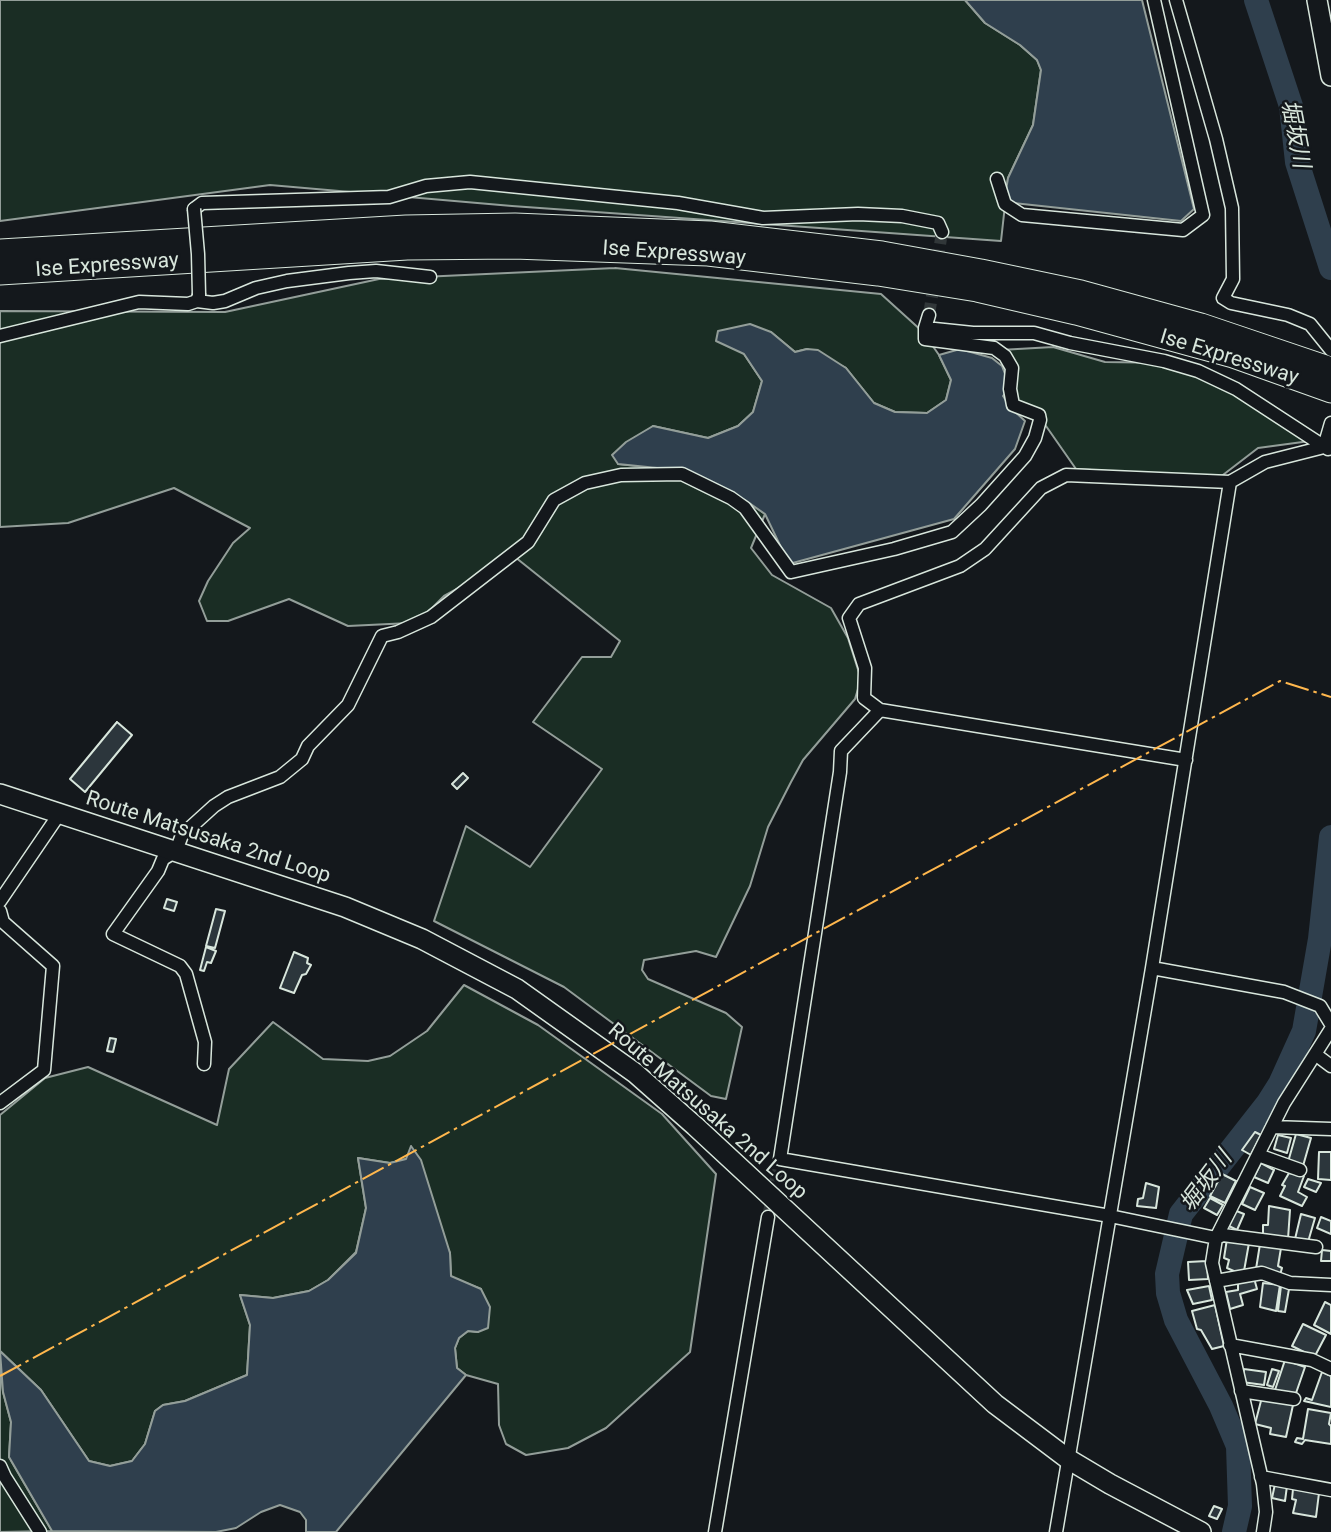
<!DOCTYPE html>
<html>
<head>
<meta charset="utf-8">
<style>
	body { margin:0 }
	canvas { display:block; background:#14181c }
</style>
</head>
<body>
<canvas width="1331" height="1532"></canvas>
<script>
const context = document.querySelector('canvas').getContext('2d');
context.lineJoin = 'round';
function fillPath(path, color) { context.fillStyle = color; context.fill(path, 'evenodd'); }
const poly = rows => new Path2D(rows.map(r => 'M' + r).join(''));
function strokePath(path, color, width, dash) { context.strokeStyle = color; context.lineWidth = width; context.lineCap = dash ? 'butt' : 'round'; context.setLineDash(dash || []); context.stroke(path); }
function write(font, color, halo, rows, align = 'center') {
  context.font = font + ' Roboto,"Noto Sans JP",sans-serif'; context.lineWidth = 5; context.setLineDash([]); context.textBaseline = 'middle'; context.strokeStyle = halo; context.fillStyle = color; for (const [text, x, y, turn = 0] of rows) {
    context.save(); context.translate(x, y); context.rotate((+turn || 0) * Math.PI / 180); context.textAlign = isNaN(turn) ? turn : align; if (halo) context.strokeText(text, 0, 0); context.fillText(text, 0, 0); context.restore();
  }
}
const green = poly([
	[0,0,965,0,985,23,1020,45,1037,60,1041,70,1033,125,1008,178,1001,241,512,206,270,185,0,221,0,0],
	[615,268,881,294,923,332,939,355,951,380,946,400,927,413,895,412,874,403,846,368,807,349,795,352,771,332,744,354,762,381,753,412,738,426,708,438,653,426,618,464,667,469,725,495,745,500,765,514,751,548,772,575,831,608,848,638,861,679,855,699,803,760,791,782,768,827,750,886,716,957,696,951,644,960,642,970,648,979,726,1013,742,1027,726,1099,711,1096,564,987,434,921,466,826,530,867,602,769,533,722,582,657,611,657,620,641,515,557,444,596,428,612,410,623,348,626,289,599,228,621,207,621,199,601,208,581,233,543,250,528,174,488,68,523,0,527,0,311,225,312,379,279,615,268],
	[1053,347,1105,362,1171,363,1203,372,1310,441,1258,448,1219,478,1076,469,1046,426,1020,410,1009,369,1000,350,1053,347],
	[464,985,538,1025,662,1114,716,1174,690,1352,606,1428,568,1448,526,1455,506,1444,499,1425,498,1384,466,1375,457,1368,455,1348,459,1338,468,1331,478,1332,481,1289,451,1277,450,1253,406,1159,390,1163,358,1158,366,1208,356,1252,328,1280,309,1291,273,1298,240,1295,250,1325,247,1375,185,1401,163,1405,155,1411,145,1444,132,1461,110,1466,89,1461,41,1390,0,1351,0,1115,45,1078,88,1067,217,1125,229,1069,273,1022,323,1059,368,1061,390,1056,427,1031,464,985],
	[0,1363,3,1392,11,1422,9,1457,52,1531,0,1532,0,1363]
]);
fillPath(green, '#1a2d24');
strokePath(green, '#939e99', 2);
const water = poly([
	[965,0,1142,0,1194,209,1181,221,1004,202,1008,178,1033,125,1041,70,1037,60,1020,45,985,23,965,0],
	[750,324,771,332,795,352,807,349,818,350,846,368,874,403,895,412,927,413,946,400,951,380,939,355,960,349,992,358,1002,366,1010,387,1003,396,1011,408,1025,421,1015,449,954,519,789,564,765,514,745,500,725,495,667,469,618,464,612,455,626,442,653,426,708,438,738,426,753,412,762,381,744,354,716,341,718,331,750,324],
	[411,1146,421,1160,450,1253,451,1276,481,1289,490,1307,488,1328,478,1332,468,1331,459,1338,455,1348,457,1368,466,1375,336,1532,306,1532,306,1520,300,1512,280,1505,261,1512,236,1528,216,1532,52,1531,9,1457,11,1422,3,1392,0,1351,41,1390,89,1461,110,1466,132,1461,145,1444,155,1411,163,1405,185,1401,247,1375,250,1325,240,1295,273,1298,309,1291,328,1280,356,1253,366,1208,358,1158,390,1163,406,1159,411,1146]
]);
fillPath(water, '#2f3f4d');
strokePath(water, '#939e99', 2);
strokePath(poly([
	[1256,0,1291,106,1297,162,1331,268],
	[1234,1532,1240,1506,1238,1446,1221,1406,1176,1320,1168,1293,1167,1274,1181,1214,1268,1103,1280,1084,1304,1031,1320,939,1331,837]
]), '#2f3f4d', 24);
const building = poly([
	[117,722,132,735,85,792,70,779,117,722],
	[463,773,468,778,457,789,452,784,463,773],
	[167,899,177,902,174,911,164,908,167,899],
	[216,909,225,911,215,948,206,946,216,909],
	[206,947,216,951,211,963,207,962,204,971,200,970,206,947],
	[294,952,308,958,307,963,311,965,306,974,302,975,294,993,280,988,294,952],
	[110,1038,116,1039,113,1052,107,1051,110,1038],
	[1255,1132,1261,1135,1251,1155,1242,1150,1255,1132],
	[1296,1134,1311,1138,1303,1166,1288,1162,1296,1134],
	[1278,1135,1291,1138,1287,1153,1274,1149,1278,1135],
	[1319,1152,1331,1152,1331,1180,1318,1179,1319,1152],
	[1261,1163,1274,1170,1268,1183,1254,1177,1261,1163],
	[1289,1173,1304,1176,1298,1192,1307,1197,1302,1206,1280,1196,1285,1186,1282,1185,1289,1173],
	[1222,1174,1236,1181,1225,1203,1210,1196,1222,1174],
	[1308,1179,1321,1183,1316,1192,1304,1187,1308,1179],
	[1146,1183,1159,1187,1156,1208,1137,1206,1138,1199,1143,1198,1146,1183],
	[1250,1187,1264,1193,1255,1210,1242,1204,1250,1187],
	[1210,1198,1223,1205,1217,1215,1204,1208,1210,1198],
	[1269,1206,1290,1210,1288,1239,1263,1234,1263,1225,1268,1225,1269,1206],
	[1234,1210,1244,1214,1237,1230,1227,1225,1234,1210],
	[1301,1214,1315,1218,1308,1242,1295,1239,1301,1214],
	[1321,1217,1331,1221,1331,1234,1317,1228,1321,1217],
	[1227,1239,1249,1243,1244,1271,1236,1272,1227,1268,1229,1260,1224,1258,1227,1239],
	[1260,1244,1281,1248,1278,1266,1282,1268,1280,1275,1256,1269,1260,1244],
	[1322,1250,1331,1251,1331,1261,1321,1261,1322,1250],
	[1207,1261,1208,1279,1189,1280,1188,1262,1207,1261],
	[1254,1278,1257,1289,1240,1294,1243,1305,1230,1309,1226,1292,1238,1290,1238,1283,1254,1278],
	[1263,1283,1280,1285,1276,1311,1260,1307,1263,1283],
	[1209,1286,1212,1300,1193,1304,1187,1290,1209,1286],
	[1281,1286,1289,1289,1285,1312,1278,1311,1281,1286],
	[1325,1302,1331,1305,1331,1334,1314,1325,1325,1302],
	[1215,1305,1224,1346,1212,1349,1201,1330,1197,1329,1192,1311,1215,1305],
	[1303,1324,1326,1335,1316,1354,1310,1355,1292,1346,1303,1324],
	[1285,1360,1305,1367,1295,1396,1275,1390,1285,1360],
	[1244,1369,1266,1372,1264,1385,1242,1382,1244,1369],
	[1272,1369,1279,1371,1273,1387,1267,1385,1272,1369],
	[1322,1372,1331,1376,1331,1407,1304,1401,1306,1398,1312,1400,1322,1372],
	[1262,1397,1293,1405,1286,1437,1270,1434,1271,1428,1255,1424,1262,1397],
	[1308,1409,1331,1413,1329,1424,1331,1426,1331,1444,1305,1440,1302,1444,1295,1442,1297,1438,1303,1439,1308,1409],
	[1275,1484,1287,1486,1285,1501,1272,1498,1275,1484],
	[1293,1489,1319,1493,1316,1517,1293,1513,1296,1500,1292,1499,1293,1489],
	[1214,1506,1222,1509,1217,1519,1209,1516,1214,1506]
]);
fillPath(building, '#2c363c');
strokePath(building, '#d8e6dc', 2);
strokePath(poly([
	[929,315,942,232],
	[768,1217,780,1159]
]), '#313739', 12, [12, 6]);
const minor = poly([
	[1176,0,1216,139,1232,208,1233,279,1223,298,1231,303,1288,315,1310,324,1331,350],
	[997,179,1005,204,1022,215,1183,230,1203,215,1154,0],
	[194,209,202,203,389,197,426,186,470,182,678,203,763,218,858,214,902,216,938,223,942,232],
	[197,301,213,303,225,301,256,288,287,281,349,273,376,271,430,277],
	[929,315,925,328,973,333,1034,333,1070,343,1164,361,1198,371,1236,389,1328,449],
	[0,336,139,302,188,304,197,301,199,295],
	[1324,447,1331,423],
	[880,710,841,751,840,772,780,1159,1110,1216,1216,1238,1223,1235,1316,1247],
	[1186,760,880,710,864,698,865,668,849,618,859,604,960,566,985,549,1041,488,1066,475,1230,482,1265,462,1324,447],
	[0,901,60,813],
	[0,911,3,922,53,966,44,1070,0,1103],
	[1152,968,1284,992,1320,1006,1331,1024],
	[1315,1054,1331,1066],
	[204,1064,205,1042,186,974,180,966,113,934,158,871,163,859,176,851,182,835,214,806,228,797,280,777,302,759,308,746,348,705,382,636,398,632,431,617,528,542,554,500,585,483,621,475,682,474,731,498,745,508,791,572,894,549,952,532,981,505,1025,456,1035,438,1040,420,1039,415,1013,405,1010,389,1012,368,1005,356,994,348,925,339,925,328],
	[1272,1127,1331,1129],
	[1258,1155,1300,1170],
	[1216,1281,1262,1273,1290,1283,1331,1285],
	[1230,1345,1312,1360,1331,1369],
	[1241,1391,1294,1399],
	[0,1466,5,1477,40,1532],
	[1261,1477,1331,1490],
	[715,1532,768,1217],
	[1056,1532,1152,968,1230,482],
	[1263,1532,1266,1512,1263,1484,1212,1263,1216,1238,1284,1103,1331,1029]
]);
const primary = poly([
	[1317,0,1331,76],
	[0,794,345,907,422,939,517,989,635,1073,695,1126,995,1404,1068,1459,1110,1484,1201,1532]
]);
const motorway = poly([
	[0,251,406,227,515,225,710,233,882,253,981,271,1081,292,1201,325,1331,369],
	[0,273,407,248,514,247,708,254,878,274,977,290,1076,313,1233,356,1331,391]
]);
strokePath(minor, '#d8e6dc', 15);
strokePath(primary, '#d8e6dc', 22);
strokePath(motorway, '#d8e6dc', 25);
strokePath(minor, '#14181c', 12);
strokePath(primary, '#14181c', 19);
strokePath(motorway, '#14181c', 23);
const minorBridge = poly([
	[194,209,198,254,199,295]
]);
strokePath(minorBridge, '#d8e6dc', 15, []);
strokePath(minorBridge, '#14181c', 12);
strokePath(poly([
	[0,1376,1280,681,1331,697]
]), '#ffb74d', 2, [24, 5, 3.5, 5]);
write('21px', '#d8e6dc', '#14181c', [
	["Ise Expressway",674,254,4],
	["Ise Expressway",107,266,-4],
	["Ise Expressway",1229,358,17],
	["Route Matsusaka 2nd Loop",208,838,18],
	["Route Matsusaka 2nd Loop",707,1112,41]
]);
write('italic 23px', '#d8e6dc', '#14181c', [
	["堀坂川",1294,134,79],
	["堀坂川",1207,1182,-53]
]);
</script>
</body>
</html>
